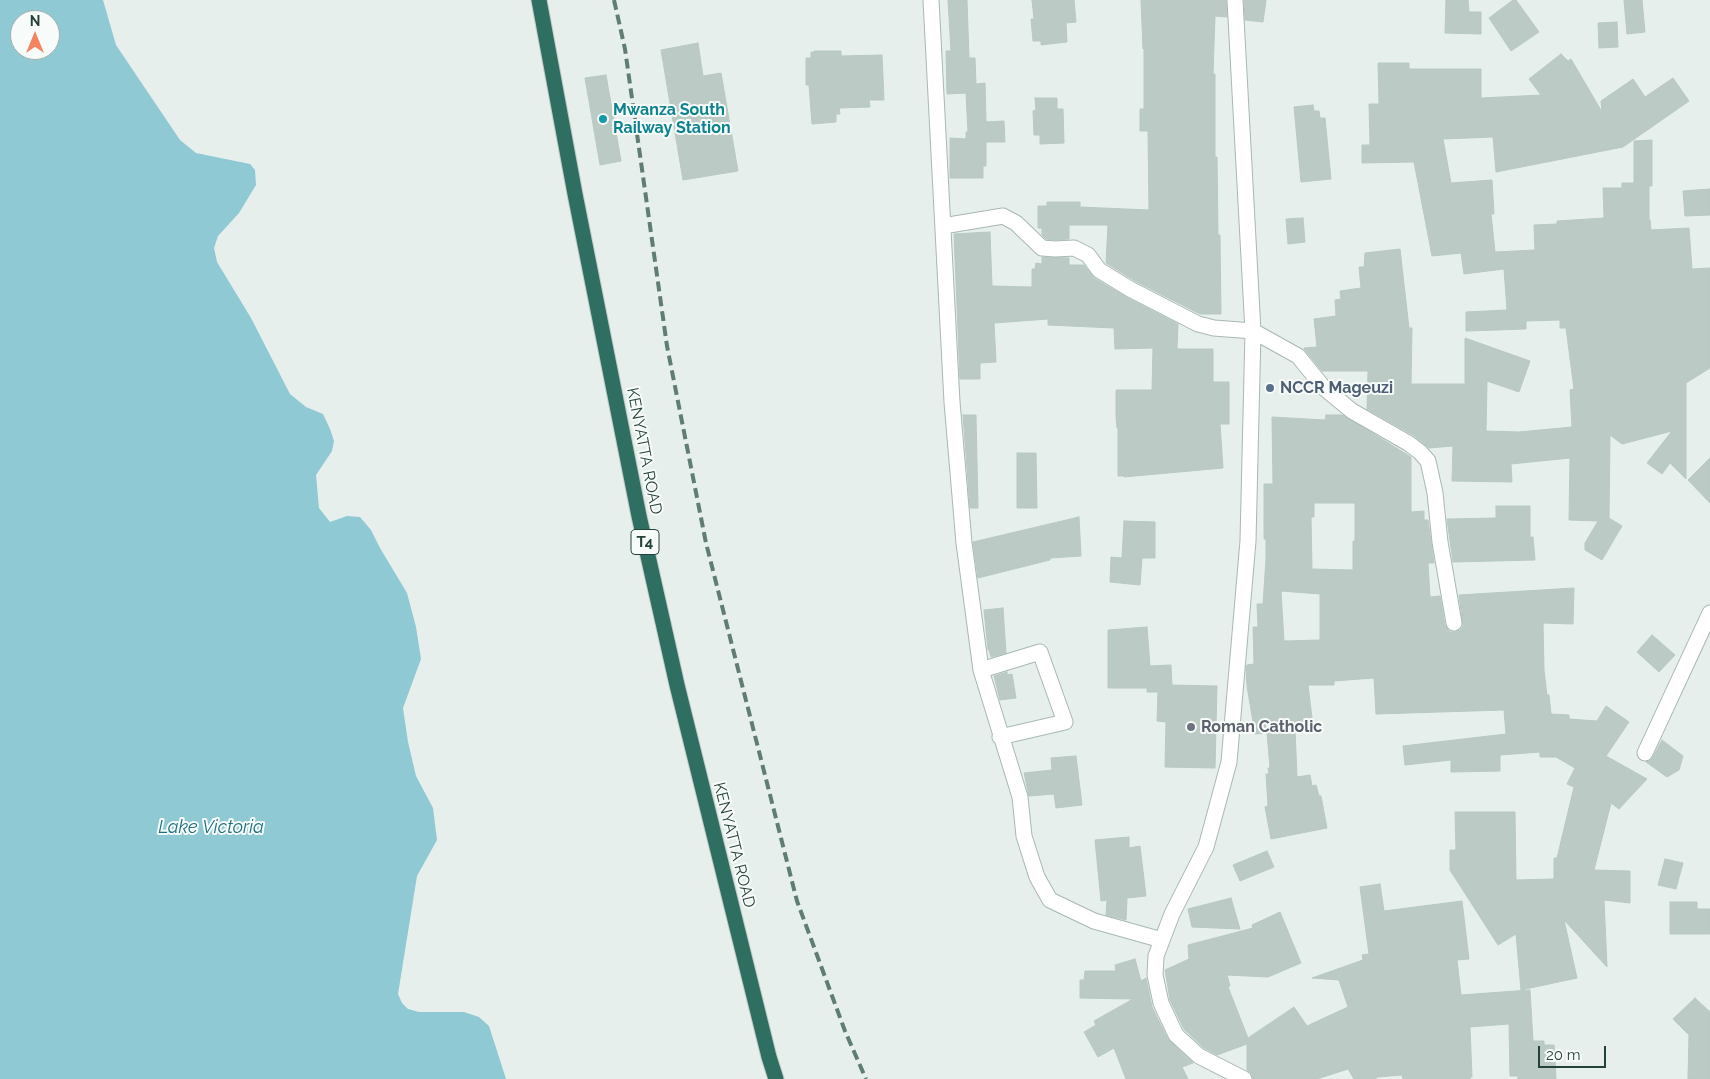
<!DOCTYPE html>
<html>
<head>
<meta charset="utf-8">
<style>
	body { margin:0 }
	#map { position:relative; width:1710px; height:1079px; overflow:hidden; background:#e6efeb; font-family:Raleway,sans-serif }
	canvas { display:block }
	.north { position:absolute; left:10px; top:10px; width:50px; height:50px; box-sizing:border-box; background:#f7fbf9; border:1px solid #a3b1ad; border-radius:50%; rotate:0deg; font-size:14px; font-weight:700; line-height:20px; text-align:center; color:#24423a }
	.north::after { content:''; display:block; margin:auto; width:18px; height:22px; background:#f4845f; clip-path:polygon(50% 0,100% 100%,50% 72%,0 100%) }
	.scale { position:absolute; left:1538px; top:1046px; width:68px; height:22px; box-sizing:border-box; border:2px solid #24423a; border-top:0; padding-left:6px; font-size:15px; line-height:18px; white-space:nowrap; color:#24423a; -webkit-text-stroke:4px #f7fbf9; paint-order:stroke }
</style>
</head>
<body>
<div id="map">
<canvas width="1710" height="1079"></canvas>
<div class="north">N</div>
<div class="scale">20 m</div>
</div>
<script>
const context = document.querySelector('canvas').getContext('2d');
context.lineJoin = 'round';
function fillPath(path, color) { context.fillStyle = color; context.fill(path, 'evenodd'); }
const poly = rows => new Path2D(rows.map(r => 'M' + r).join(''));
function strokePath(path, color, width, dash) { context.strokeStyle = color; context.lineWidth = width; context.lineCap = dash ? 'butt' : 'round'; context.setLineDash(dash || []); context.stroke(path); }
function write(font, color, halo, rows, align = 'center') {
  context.font = font + ' Raleway,sans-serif'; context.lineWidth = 4; context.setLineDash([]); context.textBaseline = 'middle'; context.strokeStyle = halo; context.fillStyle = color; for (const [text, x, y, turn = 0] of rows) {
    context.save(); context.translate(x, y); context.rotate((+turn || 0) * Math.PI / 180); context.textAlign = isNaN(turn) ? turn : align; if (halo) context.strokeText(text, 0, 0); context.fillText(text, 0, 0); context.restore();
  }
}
fillPath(poly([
	[0,0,103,0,116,45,180,140,196,153,250,164,255,170,256,185,239,213,218,236,214,248,217,262,251,318,290,394,306,407,323,414,330,429,334,441,332,451,316,475,319,508,330,522,347,516,360,517,371,530,380,548,407,593,416,627,421,659,403,708,408,742,416,776,433,808,437,840,417,876,398,994,402,1003,408,1009,419,1012,464,1012,479,1017,489,1026,506,1079,0,1079],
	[20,20,50,20,50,50,20,50]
]), '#8ec9d4');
const building = poly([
	[948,0,967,0,969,58,975,58,976,84,985,83,986,122,1004,121,1005,142,986,142,986,166,983,166,983,178,950,178,950,138,966,139,966,132,968,132,966,93,947,94,946,51,951,51,948,0],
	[1032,0,1074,0,1076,22,1066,23,1067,42,1041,45,1041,41,1033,41,1031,19,1034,19,1032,0],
	[1141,0,1226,0,1227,17,1215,16,1213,74,1215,74,1215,157,1217,157,1218,235,1220,235,1221,314,1200,314,1135,281,1106,263,1108,225,1069,225,1069,239,1055,240,1046,239,1042,235,1042,228,1038,228,1038,206,1047,206,1047,202,1080,202,1080,207,1149,210,1148,131,1140,131,1140,109,1144,109,1144,49,1143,49,1141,0],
	[1244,0,1266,0,1263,22,1245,20,1244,0],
	[1446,0,1468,0,1469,12,1481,12,1481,34,1445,33,1446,0],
	[1513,0,1516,0,1539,32,1511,51,1489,18,1513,0],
	[1624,0,1642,0,1645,32,1627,34,1624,0],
	[1617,22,1618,47,1599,48,1598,23,1617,22],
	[698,43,703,76,721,73,738,171,683,180,661,50,698,43],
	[815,51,841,51,841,56,882,55,884,100,869,100,870,107,839,108,840,114,836,114,836,122,812,124,809,85,806,85,806,58,811,58,811,52,815,52,815,51],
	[1561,54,1568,61,1571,59,1602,112,1601,101,1633,79,1645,97,1673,78,1689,101,1623,147,1496,172,1493,137,1443,139,1451,183,1492,180,1494,214,1491,214,1495,252,1535,250,1534,225,1557,224,1557,221,1604,218,1603,188,1622,188,1622,183,1634,183,1634,141,1652,140,1652,186,1649,186,1649,220,1650,220,1651,230,1689,228,1692,269,1710,268,1710,368,1686,383,1686,479,1670,463,1662,474,1647,463,1672,431,1622,444,1610,435,1609,518,1622,526,1602,560,1585,550,1585,543,1598,521,1569,520,1570,458,1511,464,1512,482,1452,481,1453,446,1429,448,1413,435,1367,409,1368,371,1322,371,1304,349,1304,348,1317,347,1314,319,1336,316,1335,300,1341,299,1340,291,1361,288,1359,267,1364,267,1365,253,1400,249,1409,328,1412,328,1411,384,1465,384,1465,338,1530,361,1519,392,1487,381,1486,431,1519,432,1572,427,1570,390,1574,389,1566,328,1560,328,1560,320,1526,321,1526,329,1466,331,1466,312,1507,310,1504,269,1464,274,1461,253,1432,256,1414,162,1362,163,1362,145,1370,145,1369,104,1379,104,1378,63,1409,63,1409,69,1481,69,1481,98,1541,95,1529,79,1561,54],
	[606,75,621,161,600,165,585,78,606,75],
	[1035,98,1057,98,1057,109,1063,109,1064,143,1040,144,1040,135,1034,135,1033,111,1036,110,1035,98],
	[1313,105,1314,111,1319,111,1320,118,1325,118,1331,179,1301,182,1294,107,1313,105],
	[1710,189,1710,215,1685,216,1683,191,1710,189],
	[1303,218,1305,242,1288,244,1286,219,1303,218],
	[990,232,992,286,1032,287,1032,269,1035,269,1036,263,1042,264,1042,257,1069,258,1069,265,1084,265,1094,278,1126,297,1178,324,1177,349,1213,349,1213,382,1229,382,1229,424,1220,424,1223,468,1124,477,1124,476,1118,476,1118,428,1117,428,1116,416,1116,390,1152,390,1153,348,1115,349,1114,328,1048,325,1048,319,994,323,996,362,980,363,980,379,960,379,954,234,990,232],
	[963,415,976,415,978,508,970,508,963,415],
	[1326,415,1343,415,1411,457,1411,512,1424,511,1424,520,1428,520,1434,563,1428,563,1430,597,1440,596,1445,625,1450,632,1455,632,1460,630,1463,626,1459,595,1574,588,1573,624,1543,623,1544,670,1547,695,1549,695,1551,714,1569,715,1569,719,1597,721,1606,706,1629,722,1606,756,1647,779,1619,809,1611,803,1594,870,1630,871,1630,903,1604,900,1607,967,1564,920,1577,978,1521,990,1516,934,1498,945,1450,870,1450,850,1456,850,1455,812,1515,812,1516,880,1554,879,1554,858,1557,858,1574,787,1567,784,1575,768,1556,757,1540,757,1540,752,1500,755,1500,771,1451,772,1451,760,1405,765,1403,746,1506,734,1504,710,1376,714,1374,678,1334,681,1334,685,1308,685,1313,726,1295,729,1297,777,1310,775,1312,786,1316,785,1319,796,1321,796,1327,828,1271,839,1265,807,1268,806,1266,774,1269,774,1268,768,1270,768,1267,733,1255,734,1247,686,1246,669,1247,665,1254,664,1253,627,1258,627,1257,604,1263,604,1266,559,1266,539,1264,539,1264,484,1273,484,1272,417,1325,420,1326,415],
	[1314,503,1355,503,1355,541,1353,541,1353,570,1312,569,1311,517,1314,517,1314,503],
	[1281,591,1320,594,1320,640,1284,641,1281,591],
	[1017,453,1036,453,1037,508,1017,508,1017,453],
	[1710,458,1710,503,1688,480,1710,458],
	[1496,506,1530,506,1530,537,1533,537,1535,560,1453,562,1447,519,1496,518,1496,506],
	[1079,517,1081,556,1050,558,1050,560,978,578,973,542,1079,517],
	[1124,521,1155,522,1155,558,1142,558,1140,585,1110,582,1111,557,1122,558,1124,521],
	[1003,608,1006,653,991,657,989,650,988,650,984,610,1003,608],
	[1147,627,1150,666,1171,665,1172,685,1217,686,1215,768,1165,767,1166,722,1157,721,1158,692,1147,692,1147,688,1108,688,1108,630,1147,627],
	[1652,635,1675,655,1659,672,1637,652,1652,635],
	[1007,672,1007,675,1012,674,1016,698,1000,700,994,676,1007,672],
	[1662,740,1683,756,1679,770,1667,777,1646,762,1653,757,1662,740],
	[1076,756,1082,805,1056,808,1054,794,1029,796,1024,773,1052,770,1051,758,1076,756],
	[1129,837,1129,848,1140,846,1146,896,1127,898,1126,920,1106,915,1107,900,1101,901,1095,840,1129,837],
	[1267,851,1274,867,1240,881,1233,865,1267,851],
	[1665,859,1683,863,1676,889,1658,885,1665,859],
	[1380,884,1384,911,1462,901,1469,959,1457,960,1461,995,1530,990,1533,1041,1544,1041,1544,1045,1554,1045,1556,1079,1518,1079,1518,1076,1510,1076,1509,1024,1470,1027,1472,1077,1470,1077,1470,1079,1403,1079,1402,1075,1378,1077,1375,1079,1354,1079,1348,1069,1317,1079,1253,1079,1252,1074,1247,1070,1247,1044,1217,1055,1204,1048,1184,1029,1170,1000,1165,970,1189,959,1188,945,1253,928,1252,925,1280,912,1301,963,1268,977,1227,975,1230,986,1228,987,1248,1038,1294,1007,1307,1026,1348,1007,1339,980,1312,978,1363,960,1362,955,1369,954,1360,887,1380,884],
	[1231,898,1240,929,1192,927,1188,909,1231,898],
	[1670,902,1697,902,1697,909,1710,909,1710,934,1670,934,1670,902],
	[1135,959,1141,981,1146,978,1152,1007,1168,1039,1193,1063,1182,1067,1188,1079,1126,1079,1114,1048,1098,1057,1084,1032,1096,1025,1094,1021,1133,999,1080,998,1080,980,1084,980,1085,971,1116,971,1115,965,1135,959],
	[1695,998,1710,1012,1710,1079,1688,1079,1689,1035,1673,1019,1695,998]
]);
fillPath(building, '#bbcac4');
strokePath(building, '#b8c9c2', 1);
const street = poly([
	[931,0,952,402,964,543,981,670,1020,797,1024,836,1037,877,1050,900,1094,921,1162,940],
	[1235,0,1253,331,1248,541,1229,762,1206,847,1172,914,1156,956,1155,975,1161,1003,1176,1035,1199,1056,1244,1079],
	[943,226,1003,216,1016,223,1042,248,1055,249,1074,248,1088,255,1099,270,1130,289,1198,324,1214,328,1253,331,1298,356,1324,388,1352,411,1408,443,1420,452,1428,461,1435,493,1440,542,1454,623],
	[981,670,1040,652,1065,722,1000,737],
	[1645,753,1710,613]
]);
const highway = poly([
	[539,0,575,194,639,516,677,685,769,1057,776,1079]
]);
strokePath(street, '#a8b8b2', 17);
strokePath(highway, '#c2cac8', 17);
strokePath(street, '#fff', 15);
strokePath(highway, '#2f6f62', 15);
strokePath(poly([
	[614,0,625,49,667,346,706,543,797,901,845,1031,866,1079]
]), '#5f7d75', 4, [10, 5]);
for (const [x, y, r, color] of [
	[603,119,5,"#0f9aa8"],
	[1270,388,5,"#5c6f8a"],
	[1191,727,5,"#6b7280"]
]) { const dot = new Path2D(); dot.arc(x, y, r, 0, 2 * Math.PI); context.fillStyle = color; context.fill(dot); strokePath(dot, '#f7fbf9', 2); }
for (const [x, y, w] of [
	[645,542,28]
]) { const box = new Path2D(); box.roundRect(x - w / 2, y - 12.5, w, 25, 4); context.fillStyle = '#f7fbf9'; context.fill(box); strokePath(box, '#24423a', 1); }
write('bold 15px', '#24423a', null, [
	["T4",645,542]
]);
write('bold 16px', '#0d838f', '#f7fbf9', [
	["Mwanza South",613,110],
	["Railway Station",613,128]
], 'left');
write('bold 16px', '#4e5e75', '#f7fbf9', [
	["NCCR Mageuzi",1280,388]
], 'left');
write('16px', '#24423a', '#f7fbf9', [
	["KENYATTA ROAD",644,451,79],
	["KENYATTA ROAD",734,845,76]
]);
write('bold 16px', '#5b616d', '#f7fbf9', [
	["Roman Catholic",1201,727]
], 'left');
write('italic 18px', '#1c6f80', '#f7fbf9', [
	["Lake Victoria",211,828]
]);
</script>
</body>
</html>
